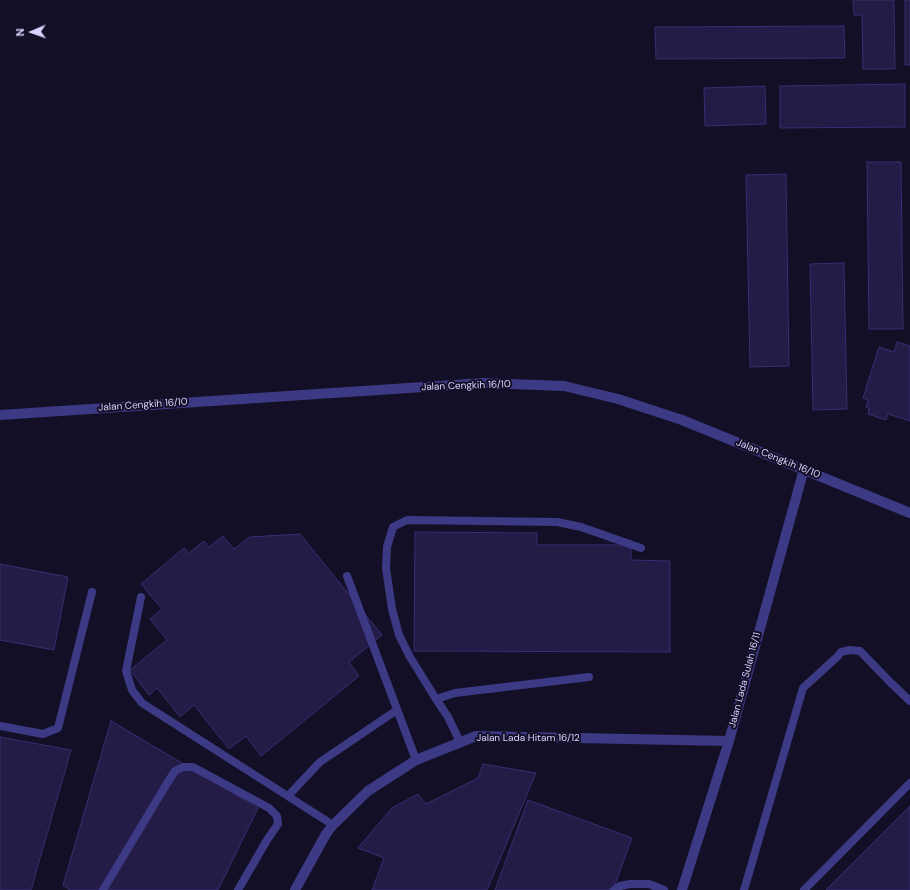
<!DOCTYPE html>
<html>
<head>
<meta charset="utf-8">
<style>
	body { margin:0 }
	#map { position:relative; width:910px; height:890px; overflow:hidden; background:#130f26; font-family:"DM Sans",sans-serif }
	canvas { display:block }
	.north { position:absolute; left:12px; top:12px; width:40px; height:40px; -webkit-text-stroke:3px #130f26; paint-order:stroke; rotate:268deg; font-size:11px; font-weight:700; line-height:16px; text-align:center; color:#d9d4ff }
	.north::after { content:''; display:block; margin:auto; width:14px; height:18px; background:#d9d4ff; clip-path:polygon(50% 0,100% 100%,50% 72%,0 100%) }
</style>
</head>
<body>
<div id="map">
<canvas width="910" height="890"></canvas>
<div class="north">N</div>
</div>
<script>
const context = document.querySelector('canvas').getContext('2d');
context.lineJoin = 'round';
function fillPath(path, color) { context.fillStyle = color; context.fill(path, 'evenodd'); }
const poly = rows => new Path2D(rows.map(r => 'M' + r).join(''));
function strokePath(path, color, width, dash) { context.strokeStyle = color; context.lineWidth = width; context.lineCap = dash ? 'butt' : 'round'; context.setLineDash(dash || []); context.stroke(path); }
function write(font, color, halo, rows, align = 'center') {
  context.font = font + ' "DM Sans",sans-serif'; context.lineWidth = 4; context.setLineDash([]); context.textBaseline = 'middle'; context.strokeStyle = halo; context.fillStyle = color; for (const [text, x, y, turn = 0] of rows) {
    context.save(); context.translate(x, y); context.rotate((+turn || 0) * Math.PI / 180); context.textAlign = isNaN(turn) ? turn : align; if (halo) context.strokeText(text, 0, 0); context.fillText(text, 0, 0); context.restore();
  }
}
const building = poly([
	[853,0,894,0,895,69,863,69,862,15,854,15,853,0],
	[905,0,910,0,910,65,905,65,905,0],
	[844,26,845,58,656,59,655,27,844,26],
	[905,84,905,127,780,128,780,86,905,84],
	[765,86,766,124,705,126,704,88,765,86],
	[867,162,901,162,903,329,869,329,867,162],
	[786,174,789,366,750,367,746,175,786,174],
	[844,263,847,409,813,410,810,264,844,263],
	[897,342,910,346,910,421,888,414,886,420,868,414,869,408,866,407,868,400,863,398,879,347,894,352,897,342],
	[415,532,537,533,537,545,631,545,631,560,670,561,670,652,414,651,415,532],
	[300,534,382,635,349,662,359,676,261,756,246,736,229,749,194,705,180,717,157,688,149,695,130,670,167,640,150,619,162,609,141,584,184,548,189,553,204,541,209,547,223,536,234,549,250,537,300,534],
	[0,564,68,577,54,650,0,640,0,564],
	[111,721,258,808,218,890,70,890,63,885,111,721],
	[0,737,71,750,31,890,0,890,0,737],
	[483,764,536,773,487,890,372,890,384,858,358,848,392,808,418,794,426,804,478,778,483,764],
	[528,800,632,838,613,890,495,890,528,800],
	[910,806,910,890,826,890,910,806]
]);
fillPath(building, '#241b47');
strokePath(building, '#3b2d73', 1);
strokePath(poly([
	[347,576,416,760],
	[141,597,126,671,132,690,142,703,333,825],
	[436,699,410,657,399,635,392,609,386,568,387,547,393,527,407,520,557,522,581,527,641,548],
	[0,726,43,734,58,728,92,592],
	[460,742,448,717,436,699,455,693,589,677],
	[288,796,320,762,397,710],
	[103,890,166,785,175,771,183,767,193,767,269,808,277,816,278,824,267,840,238,890],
	[614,890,620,886,630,884,649,884,664,890],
	[744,890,803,688,837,657,841,652,850,650,860,651,889,681,910,701],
	[804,890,910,783]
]), '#3d3a85', 8);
strokePath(poly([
	[295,890,326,834,333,825,368,791,416,760,476,736,729,741],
	[682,890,729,741,804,469]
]), '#3d3a85', 10);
strokePath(poly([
	[0,415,484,383,564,386,618,399,682,420,910,513]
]), '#3d3a85', 10);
write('10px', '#d9d4ff', '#130f26', [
	["Jalan Cengkih 16/10",466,386,-2],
	["Jalan Cengkih 16/10",143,405,-4],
	["Jalan Cengkih 16/10",778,459,22],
	["Jalan Lada Sulah 16/11",745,680,-75],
	["Jalan Lada Hitam 16/12",528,738]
]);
</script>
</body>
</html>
